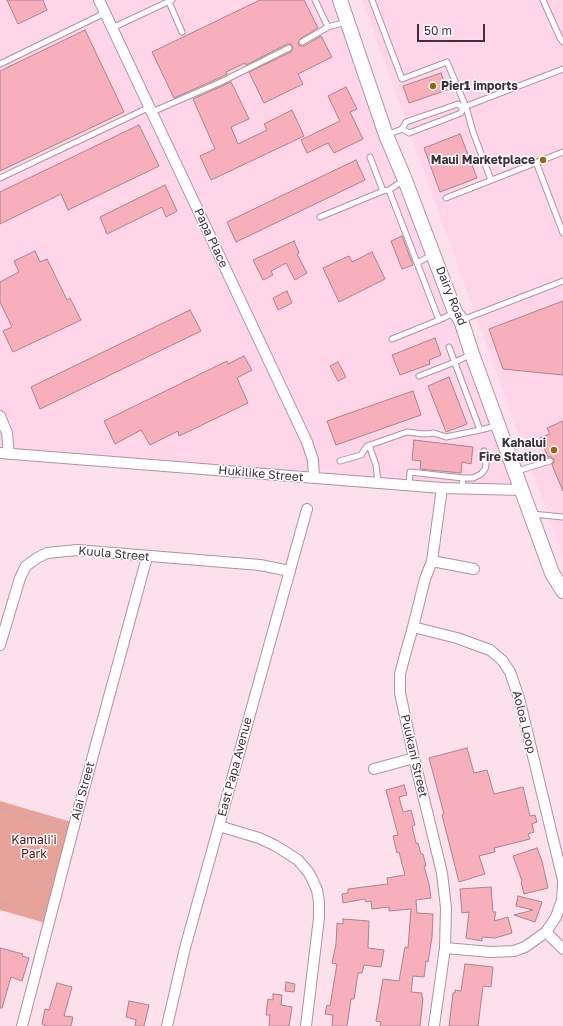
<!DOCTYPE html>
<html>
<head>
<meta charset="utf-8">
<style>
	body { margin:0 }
	#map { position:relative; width:563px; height:1026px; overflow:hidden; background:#fce1ed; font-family:"Golos Text",sans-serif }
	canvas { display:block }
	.scale { position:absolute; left:417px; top:24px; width:68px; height:18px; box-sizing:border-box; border:2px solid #3d3036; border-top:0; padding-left:5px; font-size:12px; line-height:14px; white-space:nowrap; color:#3d3036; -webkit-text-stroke:3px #fff; paint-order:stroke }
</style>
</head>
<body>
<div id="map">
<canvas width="563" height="1026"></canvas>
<div class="scale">50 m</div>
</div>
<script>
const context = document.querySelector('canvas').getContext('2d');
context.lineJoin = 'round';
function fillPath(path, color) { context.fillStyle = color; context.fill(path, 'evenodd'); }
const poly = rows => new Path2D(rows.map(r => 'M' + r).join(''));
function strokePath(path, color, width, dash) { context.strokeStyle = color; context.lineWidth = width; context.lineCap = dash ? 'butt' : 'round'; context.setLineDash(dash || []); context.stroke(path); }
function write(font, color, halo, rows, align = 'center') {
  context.font = font + ' "Golos Text",sans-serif'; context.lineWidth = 3; context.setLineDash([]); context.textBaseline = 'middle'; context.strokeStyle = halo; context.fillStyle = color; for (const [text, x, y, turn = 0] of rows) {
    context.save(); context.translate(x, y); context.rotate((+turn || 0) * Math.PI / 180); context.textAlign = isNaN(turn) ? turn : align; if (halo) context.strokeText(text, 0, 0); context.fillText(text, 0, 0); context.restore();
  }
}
fillPath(poly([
	[0,0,335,0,522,490,0,453],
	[362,0,563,0,563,557]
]), '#ffd5e8');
fillPath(poly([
	[0,801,75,823,49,924,0,910]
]), '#e7a39a');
const building = poly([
	[7,0,43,0,47,10,18,24,7,0],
	[260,0,304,0,318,28,300,39,298,44,300,46,304,46,321,36,332,57,298,74,303,84,264,103,249,72,291,52,293,48,291,44,287,44,246,65,245,63,226,72,227,74,219,78,174,98,152,52,260,0],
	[85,30,124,112,0,171,0,71,85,30],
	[441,73,447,90,409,103,403,86,441,73],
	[231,82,249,119,231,127,238,144,267,130,264,124,292,110,304,136,211,180,200,156,215,149,193,99,231,82],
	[346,87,357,109,350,112,363,139,334,153,328,143,307,153,301,140,340,121,328,96,346,87],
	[139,125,159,166,68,210,61,194,0,224,0,192,139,125],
	[460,134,477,178,440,192,424,148,460,134],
	[356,160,365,180,236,242,227,222,356,160],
	[165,185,177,211,166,217,162,207,107,234,100,217,165,185],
	[402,236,413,265,402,269,391,241,402,236],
	[294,241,299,253,297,254,307,273,295,280,286,263,271,271,273,275,263,280,253,260,294,241],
	[35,251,40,262,47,259,67,300,70,298,81,320,13,352,3,331,12,327,0,302,0,282,19,272,14,261,35,251],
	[372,252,385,279,339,302,323,268,349,256,352,262,372,252],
	[287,291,292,303,278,310,273,298,287,291],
	[563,301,563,375,503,369,489,329,563,301],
	[190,310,201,331,40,409,31,387,190,310],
	[435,338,441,355,429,360,430,364,400,375,392,355,435,338],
	[244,356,252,370,237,378,248,403,179,436,178,431,150,445,141,430,115,444,104,421,227,361,228,364,244,356],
	[338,362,346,377,338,381,330,366,338,362],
	[449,377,467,424,446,432,428,386,449,377],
	[413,391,421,415,336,445,327,421,413,391],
	[563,421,563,491,552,465,554,462,554,459,551,457,548,457,540,438,550,434,547,428,563,421],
	[414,440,473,447,471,464,462,462,461,473,420,469,421,461,412,460,414,440],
	[467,748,474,773,487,770,494,794,523,787,530,816,535,815,537,822,532,824,534,832,528,834,530,839,494,848,495,852,479,856,485,874,459,882,442,815,444,814,429,758,467,748],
	[404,785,407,795,399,797,403,812,411,810,415,825,412,826,416,843,418,843,421,854,423,854,426,866,424,866,429,884,431,898,416,900,417,913,433,914,432,937,428,962,426,961,424,977,413,976,411,992,422,993,422,998,423,998,420,1026,380,1026,381,1022,376,1021,383,979,399,981,405,947,408,948,411,909,389,911,389,907,372,909,371,901,366,902,365,899,343,903,342,894,348,893,348,889,388,884,387,878,405,875,399,852,397,853,393,836,398,835,386,790,404,785],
	[537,848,542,861,548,888,524,894,521,882,522,881,513,856,537,848],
	[491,887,493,912,496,912,494,921,508,917,512,933,495,938,482,937,482,941,466,938,469,912,462,913,460,889,491,887],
	[518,896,542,902,535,922,514,915,533,910,516,906,518,896],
	[343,919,369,921,368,948,384,950,381,967,364,965,362,973,358,973,354,999,351,999,347,1026,332,1026,333,1015,325,1014,327,1005,330,1006,337,964,332,963,336,944,337,923,343,924,343,919],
	[0,948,23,954,22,956,29,958,22,981,11,977,2,1008,0,1008,0,948],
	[465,964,493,967,491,987,483,986,478,1026,449,1026,453,993,455,993,455,990,461,991,465,964],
	[286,982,295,984,294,992,285,991,286,982],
	[57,983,72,987,64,1016,73,1017,71,1026,45,1026,45,1025,42,1024,45,1009,49,1010,57,983],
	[273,994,282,995,281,1005,292,1007,289,1026,269,1026,270,1015,266,1015,268,999,273,1000,273,994],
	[129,1001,149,1005,144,1026,135,1026,136,1020,126,1017,129,1001]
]);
fillPath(building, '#f8afbc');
strokePath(building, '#a7858a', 1);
const service = poly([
	[315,0,328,27,346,22],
	[372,0,402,79,447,62,466,107,473,132,491,180],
	[543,0,560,38,563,42],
	[169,2,182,32],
	[112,28,172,0],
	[302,42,328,27],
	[0,64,105,13],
	[464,107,563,69],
	[152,112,221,82,289,48],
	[402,129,409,133,461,113,463,108],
	[387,135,402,129,406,122,458,104,463,108],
	[370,157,383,191],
	[536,162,563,233],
	[0,178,150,107],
	[389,190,439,320,454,313],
	[446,198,563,152],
	[320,217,383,191,389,190,404,180],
	[417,263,432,255],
	[462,320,563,281],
	[392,339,439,320],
	[419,376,455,362,472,354],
	[480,430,496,426],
	[369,445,376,465,378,483],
	[340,461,361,455,367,446,407,432,424,434,434,433,446,437,480,430,449,347],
	[517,471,550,461],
	[463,478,473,478,481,474,485,469,486,465,484,451],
	[409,486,410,472,463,478,462,488],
	[532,514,563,517]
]);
const minor = poly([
	[99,0,307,442,313,460,314,478],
	[0,416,7,433,9,454],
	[0,453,442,488,522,490],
	[432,561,474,569],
	[413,627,457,638,490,650,502,660,510,672,519,698,563,880],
	[0,645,20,578,26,566,37,558,47,553,77,550,260,565,290,571],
	[374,769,414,758],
	[219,826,259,838,276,846,298,860,309,873,313,881,317,890,319,902,319,918,306,1026],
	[546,932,563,949],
	[445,948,491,952,514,951,525,947,546,932,556,917,562,900,563,883],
	[22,1026,79,807,147,557],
	[167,1026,185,948,307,509],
	[434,1026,445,948,446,908,442,873,414,758,400,693,400,674,405,655,413,627,425,579,432,561,442,488]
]);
const secondary = poly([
	[340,0,386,135,405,180,455,312,461,320,472,354,552,573,563,591]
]);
strokePath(service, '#b091a0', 7);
strokePath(minor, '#b091a0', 12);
strokePath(secondary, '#b091a0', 16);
strokePath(poly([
	[0,809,64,827],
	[33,879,49,883],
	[0,901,42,911]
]), '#c1aab4', 1.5, [3, 2]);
strokePath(service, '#fff', 5);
strokePath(minor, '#fff', 10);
strokePath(secondary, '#fff', 14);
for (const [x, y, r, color] of [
	[433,86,4,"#8f6c11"],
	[543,160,4,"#8f6c11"],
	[554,450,4,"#8f6c11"]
]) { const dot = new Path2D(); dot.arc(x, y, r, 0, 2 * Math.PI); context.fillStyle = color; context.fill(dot); strokePath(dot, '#fff', 1.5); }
write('bold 12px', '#3d3036', '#fff', [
	["Pier1 imports",441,86,"left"],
	["Maui Marketplace",535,160],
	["Kahalui",546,443],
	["Fire Station",546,457]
], 'right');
write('12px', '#3d3036', '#fff', [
	["Papa Place",211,238,65],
	["Dairy Road",451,296,68],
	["Hukilike Street",261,474,5],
	["Kuula Street",114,554,5],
	["Aoloa Loop",524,722,76],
	["Puukani Street",414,756,77],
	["East Papa Avenue",235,767,-75],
	["Aiai Street",83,791,-75]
]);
write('12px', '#5c0e0d', '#fff', [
	["Kamali'i",34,840],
	["Park",34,854]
]);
</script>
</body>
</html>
